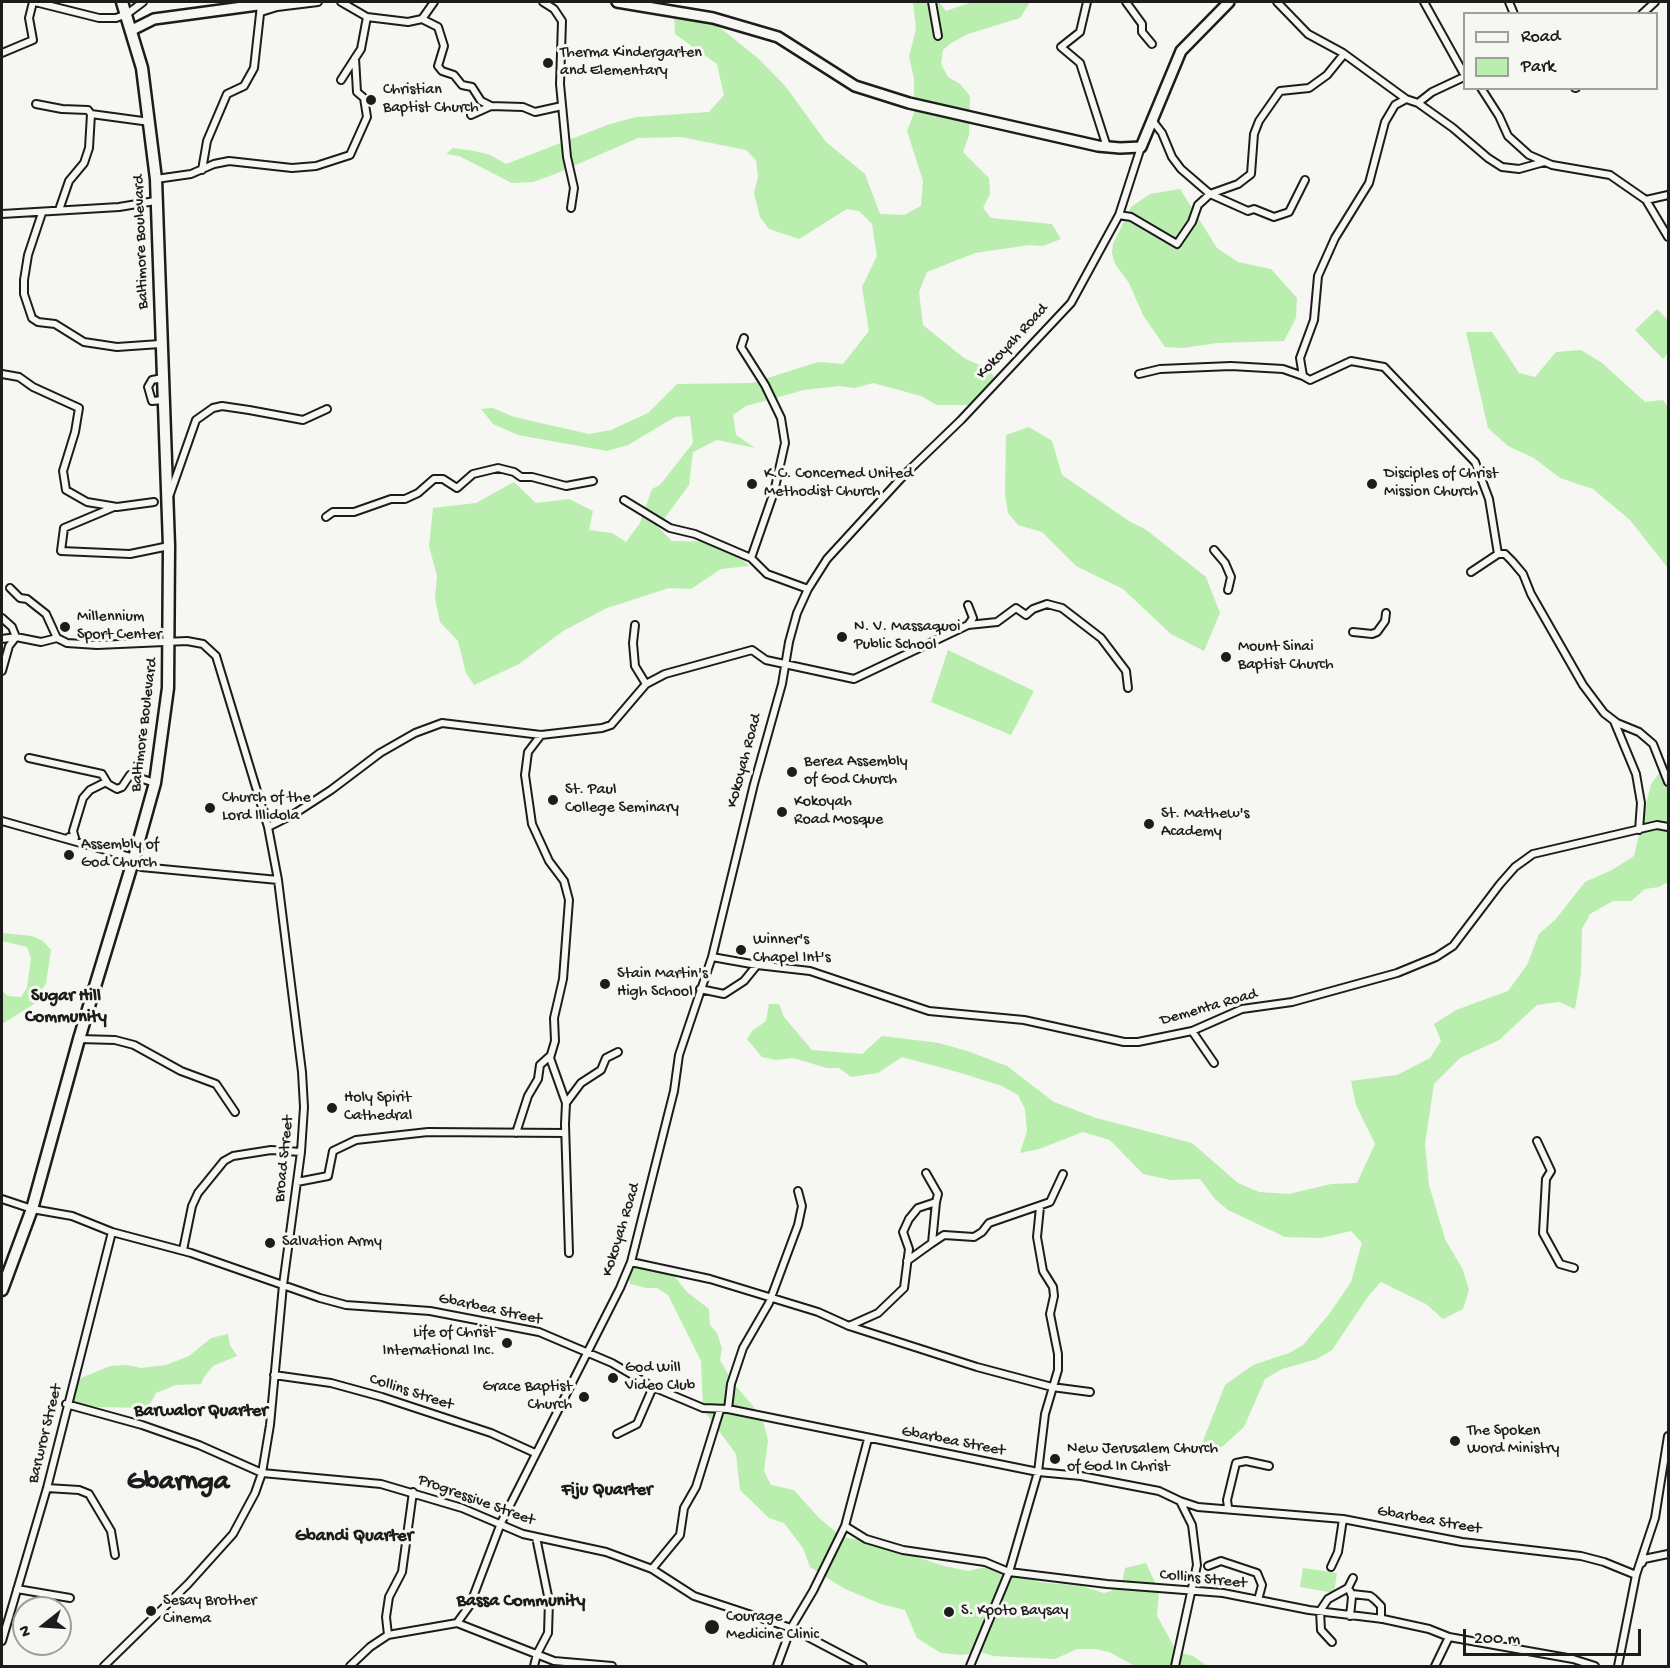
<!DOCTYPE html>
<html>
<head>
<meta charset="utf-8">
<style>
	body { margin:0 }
	#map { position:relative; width:1670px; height:1668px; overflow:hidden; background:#f6f6f2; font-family:"Gochi Hand",sans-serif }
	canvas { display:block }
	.frame { position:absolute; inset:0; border:3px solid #1c1c1c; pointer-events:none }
	.legend { position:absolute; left:1463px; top:12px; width:195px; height:78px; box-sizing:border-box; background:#f6f6f2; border:2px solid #9f9f9c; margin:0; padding:8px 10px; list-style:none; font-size:18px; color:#1c1c1c }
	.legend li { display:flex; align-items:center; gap:12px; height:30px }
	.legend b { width:30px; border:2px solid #9f9f9c }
	.north { position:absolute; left:12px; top:1596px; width:60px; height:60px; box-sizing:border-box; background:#f6f6f2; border:2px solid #9f9f9c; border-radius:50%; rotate:253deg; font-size:16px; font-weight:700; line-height:24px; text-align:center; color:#1c1c1c }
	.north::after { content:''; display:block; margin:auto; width:21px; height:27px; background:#1c1c1c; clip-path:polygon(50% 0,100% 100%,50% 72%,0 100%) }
	.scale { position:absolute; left:1463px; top:1629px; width:178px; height:27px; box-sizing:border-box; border:3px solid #1c1c1c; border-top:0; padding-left:8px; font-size:18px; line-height:21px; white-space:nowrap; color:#1c1c1c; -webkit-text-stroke:4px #f6f6f2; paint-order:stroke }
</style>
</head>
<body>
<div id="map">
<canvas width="1670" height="1668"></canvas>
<div class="frame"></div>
<ul class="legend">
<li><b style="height:8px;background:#f6f6f2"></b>Road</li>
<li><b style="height:16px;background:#b9eeae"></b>Park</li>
</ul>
<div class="north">N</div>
<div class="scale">200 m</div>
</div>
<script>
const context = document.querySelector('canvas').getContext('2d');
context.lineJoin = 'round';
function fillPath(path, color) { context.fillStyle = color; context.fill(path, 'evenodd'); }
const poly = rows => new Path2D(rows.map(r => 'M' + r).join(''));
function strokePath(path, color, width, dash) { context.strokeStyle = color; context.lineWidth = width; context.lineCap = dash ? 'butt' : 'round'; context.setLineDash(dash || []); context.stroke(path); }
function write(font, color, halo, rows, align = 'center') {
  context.font = font + ' "Gochi Hand",sans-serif'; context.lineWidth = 6; context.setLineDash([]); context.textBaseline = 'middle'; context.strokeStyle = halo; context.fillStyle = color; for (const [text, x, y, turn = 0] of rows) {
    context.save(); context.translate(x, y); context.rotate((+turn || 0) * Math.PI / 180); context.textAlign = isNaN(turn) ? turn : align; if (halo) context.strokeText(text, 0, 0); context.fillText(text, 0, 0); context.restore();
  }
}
fillPath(poly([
	[913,2,939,2,946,11,972,2,1030,2,1020,18,968,34,951,43,943,50,941,64,948,77,960,84,970,96,969,135,963,152,989,178,990,194,983,208,991,218,1052,224,1061,239,1043,246,1029,245,975,253,927,272,919,292,923,325,964,358,990,370,998,385,978,404,966,405,937,405,921,396,873,383,855,388,839,386,804,390,746,406,733,415,736,435,755,448,717,440,693,452,689,485,658,527,672,541,723,542,749,566,721,569,691,589,669,588,607,608,563,631,519,664,474,685,466,673,458,641,440,622,435,598,437,576,429,546,433,508,476,503,514,482,536,503,569,499,593,511,589,530,612,533,626,542,640,523,652,489,660,485,693,443,690,416,675,417,628,445,607,451,518,435,493,424,481,409,493,408,514,417,589,434,611,430,648,413,677,384,752,383,818,362,843,364,869,331,862,287,877,256,872,224,859,211,847,209,799,239,769,229,760,217,754,193,758,177,756,160,746,150,681,137,638,138,555,174,533,182,512,183,459,156,446,154,453,148,474,151,490,155,506,164,610,124,637,117,709,112,724,95,717,64,675,34,674,12,709,19,759,59,786,87,826,142,865,174,880,214,904,215,921,206,923,181,907,131,914,113,914,78,909,57,916,29],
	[1180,189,1217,248,1238,262,1271,269,1297,298,1296,318,1284,341,1217,343,1183,348,1165,347,1143,315,1129,283,1115,264,1112,253,1113,244,1131,207,1150,194],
	[1657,309,1668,320,1668,353,1663,359,1635,330],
	[1466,332,1492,332,1519,373,1535,377,1556,352,1581,350,1602,363,1645,402,1663,400,1668,407,1668,568,1630,520,1593,489,1560,478,1534,458,1508,446,1488,428],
	[1029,427,1052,441,1062,475,1129,521,1145,529,1206,577,1220,613,1204,651,1171,634,1123,589,1076,566,1042,532,1018,525,1008,513,1005,494,1006,435],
	[948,650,1034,691,1011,735,931,702],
	[1668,761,1668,882,1659,887,1645,889,1631,901,1613,901,1590,914,1582,929,1581,973,1575,1009,1559,1002,1537,1005,1499,1040,1460,1058,1434,1084,1425,1144,1429,1185,1445,1239,1463,1270,1469,1290,1463,1309,1443,1319,1426,1304,1381,1282,1369,1295,1332,1350,1317,1359,1282,1369,1265,1379,1244,1427,1222,1447,1201,1446,1225,1385,1253,1365,1289,1353,1303,1345,1330,1313,1351,1282,1362,1243,1351,1231,1321,1238,1285,1237,1228,1210,1215,1199,1200,1179,1171,1180,1143,1174,1110,1140,1083,1132,1039,1149,1020,1153,1027,1131,1025,1109,1018,1095,1002,1086,961,1073,902,1057,878,1073,851,1077,839,1068,827,1068,793,1058,776,1060,762,1057,747,1039,752,1031,766,1021,769,1004,779,1004,784,1017,812,1050,862,1054,882,1036,939,1043,967,1051,1007,1066,1054,1102,1096,1118,1192,1143,1238,1183,1259,1192,1289,1194,1331,1184,1357,1183,1375,1144,1356,1105,1351,1081,1397,1075,1430,1058,1441,1041,1434,1024,1456,1010,1508,991,1527,965,1539,934,1555,920,1585,882,1612,870,1634,856,1651,784],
	[2,933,32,936,43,941,51,950,46,983,34,1004,2,1024,2,991,8,996,21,997,27,988,31,958,27,947,2,941],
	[636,1257,673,1269,675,1277,687,1292,709,1309,710,1325,717,1333,722,1348,720,1360,731,1380,762,1417,768,1440,764,1471,771,1485,794,1490,819,1518,842,1537,869,1541,944,1566,968,1571,990,1566,1039,1582,1081,1586,1104,1593,1111,1591,1122,1582,1125,1568,1146,1563,1159,1591,1157,1616,1177,1652,1193,1656,1207,1666,1135,1666,1109,1652,1095,1649,1077,1649,1055,1659,993,1656,981,1652,961,1655,941,1653,917,1638,905,1610,881,1604,845,1589,810,1567,803,1548,784,1523,769,1518,740,1490,736,1454,703,1409,701,1361,668,1295,657,1288,646,1288,630,1284,628,1275],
	[228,1334,230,1345,237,1356,213,1366,204,1377,201,1384,176,1385,156,1393,148,1408,93,1407,70,1403,79,1379,93,1373,110,1366,126,1365,141,1368,166,1365,189,1356,211,1338],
	[1303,1568,1337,1573,1334,1593,1300,1587]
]), '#b9eeae');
const street = poly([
	[35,2,99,18,116,18,127,14,143,2],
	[341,2,367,17,408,22,422,19,434,2],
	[543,2,554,9,562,21,560,84,567,157,574,188,571,208],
	[932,2,938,36],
	[1087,2,1080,32,1061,47,1080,63,1107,147],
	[1126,2,1142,24,1142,32,1152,44],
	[1277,2,1308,34,1343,53,1406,99],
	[1424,2,1464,74],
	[1509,2,1514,14],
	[261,12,277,7,318,2],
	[1642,14,1655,2],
	[422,19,438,27,444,46,438,66,442,71,454,75,462,85,472,87,481,101,491,106],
	[2,53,33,40,29,18,33,2],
	[1464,77,1432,92,1418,103,1406,99,1395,105,1385,122,1369,183,1335,238,1318,276,1314,320,1300,358,1303,376,1310,380,1351,361,1384,367,1475,462,1489,499,1498,554],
	[341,80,361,49,367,17],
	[1481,88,1499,116,1508,136,1529,155,1552,165,1610,175,1646,200,1668,237],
	[1575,88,1576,88],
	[1418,103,1453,128,1488,158,1502,167,1519,169,1544,162],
	[36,104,62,109,88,110,91,114,89,148,84,163,69,181,59,210],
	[91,114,150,122],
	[471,115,491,106,523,107,535,112,562,106],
	[1152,120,1162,133,1172,157,1181,169,1210,194,1248,211,1254,209,1274,217,1289,212,1305,180],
	[202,170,207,141,227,94,244,86,254,68,261,5],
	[156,179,191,174,214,164,229,161,292,168,316,166,350,155,367,117,364,98,357,92,355,58],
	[1646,200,1668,195],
	[42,213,28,255,24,280,24,294,32,318,38,322,55,324,84,342,117,347,160,344],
	[2,214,119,207,155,201],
	[1119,215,1131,217,1177,244,1192,222,1198,205,1210,194,1238,184,1251,174,1254,134,1259,121,1280,91,1309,88,1327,75,1344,54],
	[744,338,741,347,765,385,781,418,785,443,774,492,751,558],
	[2,374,19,377,33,387,79,408,75,432,63,471,66,490,87,502,117,507,154,502],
	[1139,374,1160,369,1231,366,1283,369,1303,376],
	[163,378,152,380,148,387,152,401,164,400],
	[170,494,196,420,213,408,222,406,249,410,303,420,327,409],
	[624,500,670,528,695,534,751,558,767,574,808,589],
	[114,507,64,528,61,551,130,554,169,546],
	[326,517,333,512,354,512,391,499,405,499,418,493,434,479,443,479,457,488,473,474,498,468,514,472,521,477,532,477,566,486,593,481],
	[1214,550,1225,563,1231,577,1228,590],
	[1471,572,1498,554,1505,554,1512,561,1523,574,1531,594,1583,685,1604,713,1617,723,1639,732,1653,744,1668,782],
	[10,588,20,598,27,599,46,614,57,638],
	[2,618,12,627,16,637,9,646,2,671],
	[635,625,633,643,635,666,646,684],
	[968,625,973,618,968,605],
	[1353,632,1372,634,1377,632,1385,621,1386,613],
	[2,639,16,637,41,642,57,638,67,643,97,645,187,641,203,644,216,656,268,827,278,880,302,1072,304,1107,301,1152,283,1285,270,1425,262,1473,255,1493,233,1534,188,1584,104,1666],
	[1614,721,1636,774,1641,803,1639,830],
	[541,735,528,752,525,775,532,824,549,861,564,881,569,900,563,979,554,1018,555,1041,550,1058,566,1103,565,1124,569,1253],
	[29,758,102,774,108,784,117,789,122,787,130,775,155,783],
	[2,821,134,858,141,867,278,880],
	[268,827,294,814,331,790,380,753,415,733,442,723,541,735,602,728,611,725,646,684,665,674,752,650,766,660,854,679,968,625,997,622,1016,608,1026,615,1033,609,1047,604,1062,608,1101,638,1126,671,1128,688],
	[69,837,75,838,73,831,83,798,90,790,106,782],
	[712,957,757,965,810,971,929,1011,1024,1020,1124,1042,1138,1042,1192,1031,1242,1009,1292,1002,1397,973,1436,957,1453,946,1500,884,1515,867,1533,854,1657,825,1668,827],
	[700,989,724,994,744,981,757,965],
	[1192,1031,1214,1063],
	[79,1039,115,1040,134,1045,181,1071,216,1084,235,1112],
	[566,1103,581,1083,601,1070,606,1058,618,1052],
	[516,1133,528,1096,538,1079,540,1065,550,1056],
	[1537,1141,1551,1171,1546,1179,1543,1233,1560,1264,1574,1268],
	[297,1182,328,1176,333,1151,356,1140,428,1132,565,1133],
	[2,1199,32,1209,72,1216,112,1232,191,1253,320,1298,346,1305,430,1311,539,1332,612,1363,653,1387,703,1408,728,1409,1038,1472,1081,1476,1159,1491,1180,1501],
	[932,1243,944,1235,974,1237,982,1232,989,1223,1050,1202,1063,1174],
	[183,1250,192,1206,198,1193,224,1161,233,1156,271,1150,301,1152],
	[907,1261,932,1243,936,1202],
	[631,1262,710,1279,818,1312,849,1326,977,1367,1052,1387,1090,1392],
	[849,1326,878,1313,904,1288,909,1249,903,1232,909,1219,918,1208,936,1202,938,1194,926,1173],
	[274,1375,331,1383,382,1397,491,1433,535,1453],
	[66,1404,142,1425,199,1445,262,1473,381,1484,462,1508,523,1534,606,1552,652,1569,694,1596,791,1628,863,1666],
	[728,1409,731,1384,743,1348,769,1303,798,1225,802,1206,798,1191],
	[617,1434,637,1424,653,1387],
	[47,1488,79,1490,89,1494,111,1531,115,1555],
	[1228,1507,1227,1500,1236,1463,1246,1461,1269,1466],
	[845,1526,866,1539,903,1550,985,1562,1009,1572,1107,1584,1223,1593,1309,1610,1383,1619,1429,1629,1449,1637,1573,1659,1595,1666],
	[1642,1563,1644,1559,1668,1554],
	[1208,1566,1221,1561,1257,1573,1262,1585,1258,1600],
	[1331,1567,1338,1552,1343,1519],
	[652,1569,680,1535,684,1508,696,1487,720,1410],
	[17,1589,70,1598],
	[1350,1591,1352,1597,1350,1616],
	[1352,1594,1370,1596,1374,1599,1381,1606,1381,1619],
	[457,1623,470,1605,501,1523,620,1288,631,1262,674,1091,679,1055,712,957,754,784,782,684,789,642,797,613,808,589,827,559,905,474,961,420,1071,303,1119,215,1141,147],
	[388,1635,386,1617,389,1597,402,1572,413,1492],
	[2,1641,47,1488,112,1232],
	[1332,1642,1321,1630,1320,1611,1328,1599,1348,1588,1353,1578],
	[350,1666,370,1647,388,1635,457,1623,554,1661,612,1666],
	[534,1666,537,1654,548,1633,549,1601,536,1537],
	[777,1666,791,1628,813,1591,845,1526,868,1439],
	[970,1666,1009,1572,1038,1472,1045,1414,1058,1370,1058,1354,1050,1314,1054,1296,1053,1287,1043,1271,1037,1237,1040,1207],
	[1175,1666,1197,1565,1192,1525,1180,1501,1198,1507,1343,1519,1462,1542,1581,1556,1604,1562,1636,1575],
	[1435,1666,1449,1637],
	[1618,1666,1636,1575,1655,1518,1668,1436]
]);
const primary = poly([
	[617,2,713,18,778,37,855,86,909,103,1098,146,1120,148,1141,147,1181,51,1229,2],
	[132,30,154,19,280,2]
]);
const highway = poly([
	[2,1290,32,1209,79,1039,134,858,155,783,168,688,169,546,156,179,142,68,122,2]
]);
strokePath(street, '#1c1c1c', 10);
strokePath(primary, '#1c1c1c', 14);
strokePath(highway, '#1c1c1c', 15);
strokePath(street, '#f6f6f2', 6);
strokePath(primary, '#f6f6f2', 9);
strokePath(highway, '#f6f6f2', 10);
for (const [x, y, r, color] of [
	[548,63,6,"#1c1c1c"],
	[371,100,6,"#1c1c1c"],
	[752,484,6,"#1c1c1c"],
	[1372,484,6,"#1c1c1c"],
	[65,627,6,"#1c1c1c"],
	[842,637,6,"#1c1c1c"],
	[1226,657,6,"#1c1c1c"],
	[792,772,6,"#1c1c1c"],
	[553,800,6,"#1c1c1c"],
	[210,808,6,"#1c1c1c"],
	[782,812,6,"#1c1c1c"],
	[1149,824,6,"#1c1c1c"],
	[69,855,6,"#1c1c1c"],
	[741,950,6,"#1c1c1c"],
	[605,984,6,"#1c1c1c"],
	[332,1108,6,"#1c1c1c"],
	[270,1243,6,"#1c1c1c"],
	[507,1343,6,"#1c1c1c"],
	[613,1378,6,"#1c1c1c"],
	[584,1397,6,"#1c1c1c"],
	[1455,1441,6,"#1c1c1c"],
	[1055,1459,6,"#1c1c1c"],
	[151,1611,6,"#1c1c1c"],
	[949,1612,6,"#1c1c1c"],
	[712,1627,8,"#1c1c1c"]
]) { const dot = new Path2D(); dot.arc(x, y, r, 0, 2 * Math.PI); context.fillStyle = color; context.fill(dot); strokePath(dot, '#f6f6f2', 2); }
write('16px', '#1c1c1c', '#f6f6f2', [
	["Therma Kindergarten",560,54],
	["and Elementary",560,72],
	["Christian",383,91],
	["Baptist Church",383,109],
	["K.C. Concerned United",764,475],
	["Methodist Church",764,493],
	["Disciples of Christ",1384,475],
	["Mission Church",1384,493],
	["Millennium",77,618],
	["Sport Center",77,636],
	["N. V. Massaquoi",854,628],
	["Public School",854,646],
	["Mount Sinai",1238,648],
	["Baptist Church",1238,666],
	["Berea Assembly",804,763],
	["of God Church",804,781],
	["St. Paul",565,791],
	["College Seminary",565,809],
	["Church of the",222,799],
	["Lord Illidola",222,817],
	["Kokoyah",794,803],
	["Road Mosque",794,821],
	["St. Mathew's",1161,815],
	["Academy",1161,833],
	["Assembly of",81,846],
	["God Church",81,864],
	["Winner's",753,941],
	["Chapel Int's",753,959],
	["Stain Martin's",617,975],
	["High School",617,993],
	["Holy Spirit",344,1099],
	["Cathedral",344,1117],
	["Salvation Army",282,1243],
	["Life of Christ",495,1334,"right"],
	["International Inc.",495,1352,"right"],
	["God Will",625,1369],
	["Video Club",625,1387],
	["Grace Baptist",572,1388,"right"],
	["Church",572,1406,"right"],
	["The Spoken",1467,1432],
	["Word Ministry",1467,1450],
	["New Jerusalem Church",1067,1450],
	["of God In Christ",1067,1468],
	["Sesay Brother",163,1602],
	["Cinema",163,1620],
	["S. Kpoto Baysay",961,1612],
	["Courage",726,1618],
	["Medicine Clinic",726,1636]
], 'left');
write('16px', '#1c1c1c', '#f6f6f2', [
	["Baltimore Boulevard",142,242,-92],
	["Kokoyah Road",1013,342,-47],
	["Baltimore Boulevard",145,725,-83],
	["Kokoyah Road",745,761,-75],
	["Dementa Road",1209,1008,-16],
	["Broad Street",285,1159,-84],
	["Kokoyah Road",622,1230,-73],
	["Gbarbea Street",490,1310,12],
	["Collins Street",411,1393,18],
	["Barwror Street",46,1434,-76],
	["Gbarbea Street",953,1442,11],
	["Progressive Street",476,1501,20],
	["Gbarbea Street",1429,1521,10],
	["Collins Street",1203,1580,6]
]);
write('bold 18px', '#1c1c1c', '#f6f6f2', [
	["Sugar Hill",66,997],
	["Community",66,1018],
	["Barwalor Quarter",201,1412],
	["Fiju Quarter",607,1491],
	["Gbandi Quarter",354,1537],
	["Bassa Community",521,1602]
]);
write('bold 28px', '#1c1c1c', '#f6f6f2', [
	["Gbarnga",178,1484]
]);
</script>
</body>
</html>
